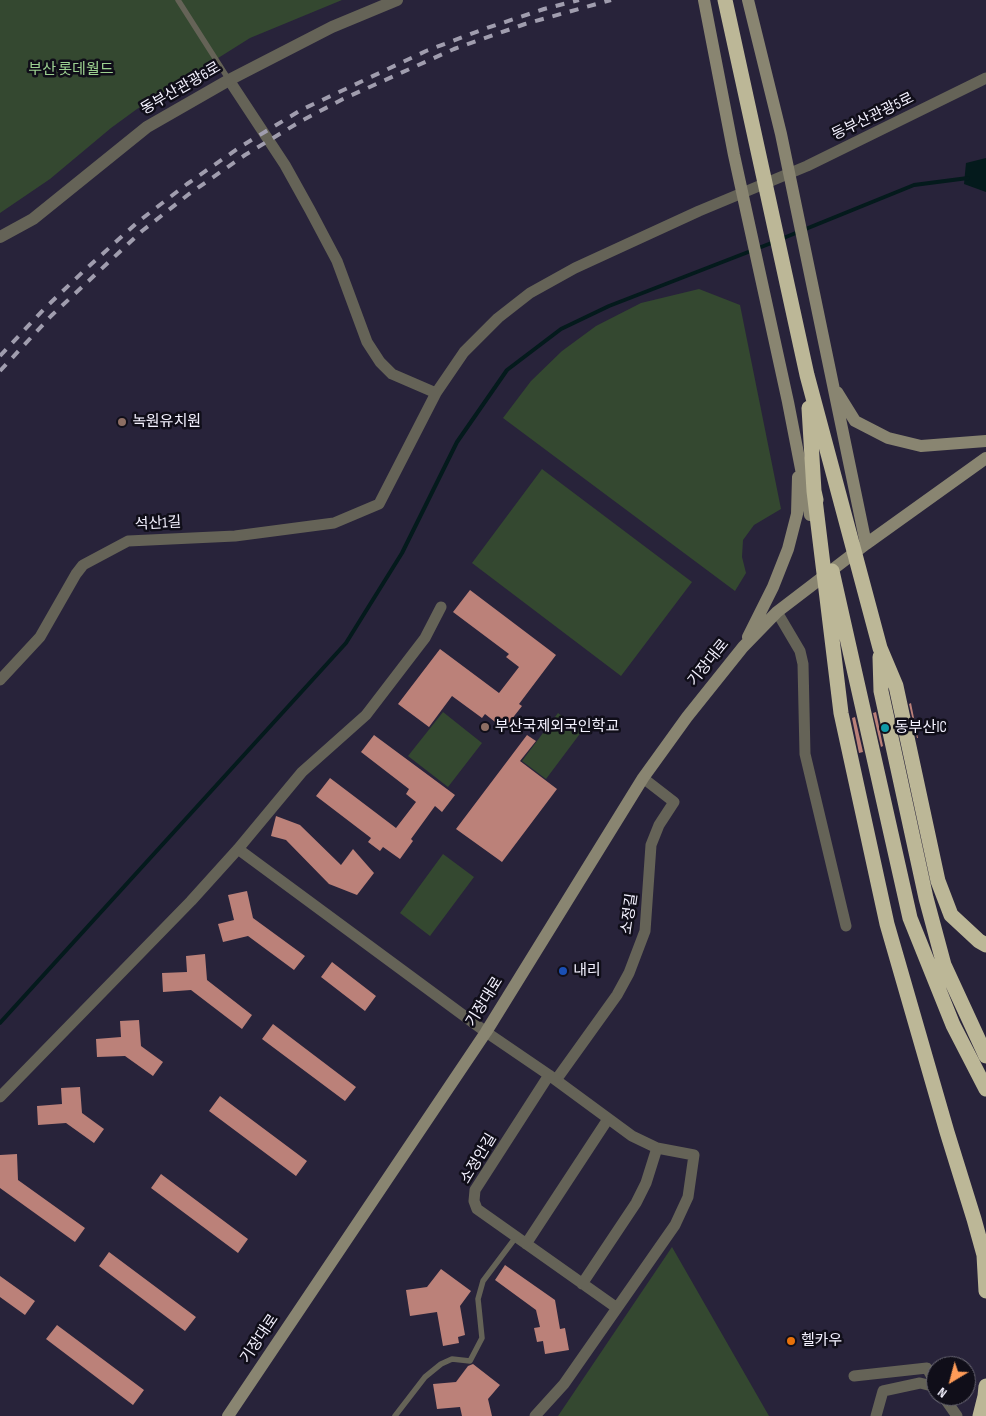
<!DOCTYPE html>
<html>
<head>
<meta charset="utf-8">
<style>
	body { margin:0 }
	#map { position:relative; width:986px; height:1416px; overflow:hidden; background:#28233a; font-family:"Sofia Sans Condensed",sans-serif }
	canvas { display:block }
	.north { position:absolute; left:926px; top:1356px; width:50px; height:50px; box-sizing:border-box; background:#100e19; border:1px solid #6b6975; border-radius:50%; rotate:217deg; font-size:14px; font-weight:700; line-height:20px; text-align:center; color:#f4f2ff }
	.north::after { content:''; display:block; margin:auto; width:18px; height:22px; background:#fe9b58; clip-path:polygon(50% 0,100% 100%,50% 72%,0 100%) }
</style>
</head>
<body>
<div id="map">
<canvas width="986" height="1416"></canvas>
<div class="north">N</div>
</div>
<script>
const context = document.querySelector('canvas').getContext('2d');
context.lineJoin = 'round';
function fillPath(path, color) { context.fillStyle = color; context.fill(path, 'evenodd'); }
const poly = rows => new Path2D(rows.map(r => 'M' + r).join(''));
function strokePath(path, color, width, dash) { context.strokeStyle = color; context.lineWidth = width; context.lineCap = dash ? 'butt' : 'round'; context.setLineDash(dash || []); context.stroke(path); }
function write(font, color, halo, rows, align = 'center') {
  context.font = font + ' "Sofia Sans Condensed","Noto Sans KR",sans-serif'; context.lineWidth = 5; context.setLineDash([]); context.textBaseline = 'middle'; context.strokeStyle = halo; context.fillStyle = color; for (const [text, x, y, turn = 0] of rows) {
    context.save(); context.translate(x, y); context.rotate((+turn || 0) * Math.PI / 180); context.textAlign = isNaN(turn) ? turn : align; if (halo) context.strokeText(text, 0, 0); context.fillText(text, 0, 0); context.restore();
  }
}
fillPath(poly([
	[0,0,342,0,250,38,137,109,111,128,50,179,0,213],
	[699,289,740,305,781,509,754,525,743,540,742,557,746,573,735,591,503,418,531,381,562,351,596,326,641,303],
	[542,469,692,582,621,676,472,563],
	[443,712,482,743,448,787,408,756],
	[558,713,582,731,546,779,522,761],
	[443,854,474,877,430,936,400,913],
	[672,1247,769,1416,558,1416]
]), '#344830');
fillPath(poly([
	[986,158,986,192,964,184,966,163]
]), '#041a1c');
strokePath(poly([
	[781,239,914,185,968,178],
	[0,1023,346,643,402,553,457,442,507,370,561,329,609,306,774,242]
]), '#041a1c', 4);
fillPath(poly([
	[470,590,556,655,519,704,522,706,504,729,485,714,482,718,452,696,429,727,398,704,440,649,499,693,519,667,506,657,509,654,453,612],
	[911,703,918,738,917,738,909,704],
	[876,712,883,746,881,747,873,713],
	[855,717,863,752,859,753,852,718],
	[374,735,455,795,442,812,435,806,411,839,413,841,400,859,383,847,380,851,368,842,371,838,316,796,330,778,396,828,416,802,406,794,409,789,361,752],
	[527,735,536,741,520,761,557,789,502,862,456,829],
	[276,816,300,825,341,865,353,849,374,873,357,895,329,884,286,840,271,836],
	[247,891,253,918,305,956,294,970,248,936,223,942,218,924,234,920,228,895],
	[205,954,207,980,252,1015,242,1029,191,990,163,992,162,973,187,972,186,956],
	[332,962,376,996,365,1011,321,977],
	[139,1020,141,1046,163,1062,153,1076,125,1056,97,1057,96,1039,121,1037,120,1021],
	[273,1024,356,1087,345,1101,262,1039],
	[80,1087,82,1113,104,1129,94,1143,66,1123,38,1125,37,1106,62,1104,61,1088],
	[220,1096,307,1161,296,1176,209,1111],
	[17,1154,18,1180,85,1228,75,1242,0,1188,0,1155],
	[161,1174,248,1239,238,1253,151,1188],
	[109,1252,196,1317,185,1331,99,1266],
	[505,1265,555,1300,560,1329,565,1328,569,1350,545,1354,543,1341,537,1342,534,1328,540,1327,536,1310,495,1280],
	[441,1269,471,1291,460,1306,465,1335,458,1337,459,1343,443,1346,437,1312,410,1316,406,1290,427,1287],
	[0,1276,35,1301,25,1315,0,1297],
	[57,1325,144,1390,133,1405,46,1339],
	[473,1364,500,1385,488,1399,492,1416,462,1416,460,1407,437,1409,433,1384,456,1382,468,1366]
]), '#bb8179');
strokePath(poly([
	[178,0,229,80],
	[395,1416,425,1377,441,1364,452,1359,470,1361,482,1338,478,1299,483,1281,516,1237]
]), '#656357', 5.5);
strokePath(poly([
	[229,80,285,165,310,210,337,261,367,342,380,362,392,374,436,393],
	[777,612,800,651,803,664,805,754,846,926],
	[0,680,40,637,76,574,83,565,128,541,235,536,334,523,379,504,436,393,464,352,498,318,530,293,575,268,699,211,807,166,986,78],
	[238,849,486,1032,549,1075,632,1136,657,1148,694,1155,688,1197,675,1225,564,1384,535,1416],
	[549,1075,475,1190,474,1201,477,1209,617,1308],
	[556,1080,617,995,629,973,645,931,651,845,659,825,674,802,643,778],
	[0,1097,191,901,238,849,302,772,366,715,425,638,441,607],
	[526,1244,608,1119],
	[582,1284,636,1203,646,1183,657,1148],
	[854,1376,927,1368,936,1384],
	[943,1396,957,1416],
	[876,1416,883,1391,920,1383,936,1387]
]), '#656357', 11);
strokePath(poly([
	[0,237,33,219,147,127,229,80,332,27,397,0]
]), '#656357', 12);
strokePath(poly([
	[704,0,734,155,788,402,810,515],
	[748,0,781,134,866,544],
	[837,392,855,421,888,438,921,446,986,441],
	[748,637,773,587,788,549,797,514,798,477],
	[228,1416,486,1032,643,778,687,717,743,647,777,612,866,544,986,458]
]), '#898571', 12);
strokePath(poly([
	[725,0,807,375,880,648,896,686,938,881,951,915,979,941,986,945],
	[809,408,814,491,816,500],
	[814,491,841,713,887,924,947,1132,974,1219,984,1255,986,1291],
	[832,571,910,918,953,1025,986,1089],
	[880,657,881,691,926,898,944,965,986,1056],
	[980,1416,985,1396,986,1386]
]), '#bcb797', 15);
strokePath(poly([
	[0,356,44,309,88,267,139,221,187,184,240,147,301,110,426,51,484,29,544,9,579,0],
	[0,371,51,316,142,231,189,194,245,155,301,121,343,99,454,49,525,24,611,0]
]), '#a09dae', 4, [9, 9]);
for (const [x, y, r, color] of [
	[122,422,5,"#8d6e63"],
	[485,727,5,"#8d6e63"],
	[885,728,5,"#0f9aa8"],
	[563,971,5,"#1a4fb4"],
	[791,1341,5,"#e8710a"]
]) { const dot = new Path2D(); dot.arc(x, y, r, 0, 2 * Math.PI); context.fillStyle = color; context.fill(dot); strokePath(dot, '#100e19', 2); }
write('15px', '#9dd191', '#100e19', [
	["부산 롯데월드",71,70]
]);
write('15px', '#f4f2ff', '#100e19', [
	["동부산관광6로",181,89,-30],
	["동부산관광5로",873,117,-26],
	["석산1길",158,524,-3],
	["기장대로",709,663,-51],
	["소정길",630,914,-82],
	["기장대로",485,1002,-58],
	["소정안길",479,1159,-59],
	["기장대로",260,1339,-56]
]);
write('15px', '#f4f2ff', '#100e19', [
	["녹원유치원",132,422],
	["부산국제외국인학교",495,727],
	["동부산IC",895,728],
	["내리",573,971],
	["헬카우",801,1341]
], 'left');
</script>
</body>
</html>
